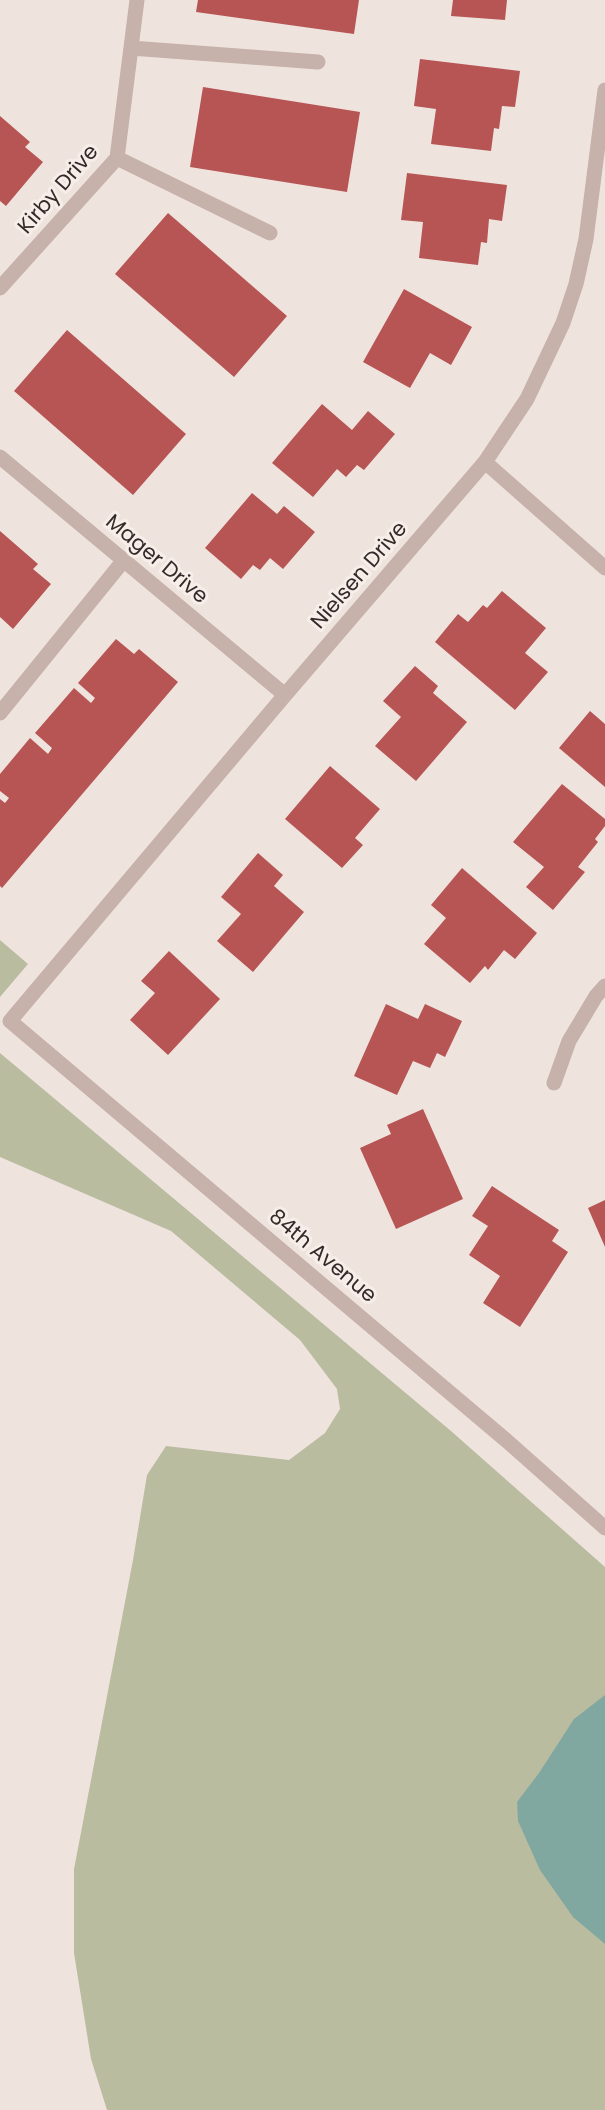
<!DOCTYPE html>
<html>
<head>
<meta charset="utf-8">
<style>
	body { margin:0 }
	canvas { display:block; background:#efe3de }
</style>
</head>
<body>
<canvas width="605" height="2110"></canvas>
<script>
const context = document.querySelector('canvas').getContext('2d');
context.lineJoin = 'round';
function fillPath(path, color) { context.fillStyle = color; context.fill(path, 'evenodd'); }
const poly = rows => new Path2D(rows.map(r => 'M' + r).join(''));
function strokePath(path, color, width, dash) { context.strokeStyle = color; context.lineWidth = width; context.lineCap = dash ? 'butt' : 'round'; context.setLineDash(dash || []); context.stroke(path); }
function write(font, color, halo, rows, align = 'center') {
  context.font = font + ' Poppins,sans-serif'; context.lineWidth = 6; context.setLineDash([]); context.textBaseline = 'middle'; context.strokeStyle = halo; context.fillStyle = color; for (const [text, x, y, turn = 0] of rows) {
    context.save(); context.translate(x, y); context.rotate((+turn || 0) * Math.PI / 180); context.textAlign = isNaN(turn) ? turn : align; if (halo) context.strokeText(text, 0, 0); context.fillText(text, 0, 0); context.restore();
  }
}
fillPath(poly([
	[0,940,28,964,0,997],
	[0,1053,451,1431,605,1567,605,2110,107,2110,91,2059,74,1953,74,1869,133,1560,147,1475,166,1446,289,1460,325,1433,340,1409,337,1389,300,1340,171,1231,0,1157]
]), '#babca0');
fillPath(poly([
	[605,1695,605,1944,573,1917,540,1870,518,1821,517,1802,539,1773,574,1719]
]), '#80a8a1');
fillPath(poly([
	[198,0,359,0,354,34,196,12],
	[453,0,507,0,505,20,451,16],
	[420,59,520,71,515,107,502,106,499,129,494,128,491,151,431,144,436,109,414,106],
	[203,87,360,112,347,192,190,167],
	[0,116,30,142,25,147,43,162,6,206,0,201],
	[407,173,507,185,502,221,489,219,487,243,481,242,478,265,419,258,423,222,401,220],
	[168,213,287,316,234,377,115,274],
	[404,289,472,327,451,365,430,353,410,388,363,362],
	[67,330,186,434,133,495,14,391],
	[322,404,352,430,368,411,395,434,364,470,357,465,346,477,337,469,313,497,272,463],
	[252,493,277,514,284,506,315,532,283,569,270,558,260,570,253,565,241,579,205,548],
	[0,531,38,564,33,569,51,584,13,629,0,617],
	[502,591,546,628,525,653,548,672,515,710,435,642,458,614,468,622,483,605,487,608],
	[116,639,134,654,139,649,178,682,2,888,0,886,0,799,5,803,9,798,0,791,0,774,30,738,48,754,52,748,35,733,74,688,91,703,95,698,78,683],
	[415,666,438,686,433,693,467,722,416,781,375,746,401,717,383,701],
	[590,711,605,724,605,787,559,748],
	[330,766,380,809,355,838,363,845,342,868,285,819],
	[562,784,605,819,605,826,595,839,598,842,578,867,585,872,553,910,526,887,544,867,513,842],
	[258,853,283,875,274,886,304,912,253,972,217,941,241,914,221,897],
	[462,868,537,933,515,959,504,950,488,970,485,966,470,983,424,944,446,918,431,905],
	[169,951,220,999,168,1055,130,1020,155,993,141,981],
	[386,1004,418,1019,425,1004,462,1021,445,1057,437,1053,430,1068,413,1061,397,1095,354,1076],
	[423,1109,463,1199,396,1229,360,1148,391,1134,387,1125],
	[492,1186,559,1230,552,1241,568,1252,520,1327,483,1303,500,1276,469,1255,488,1226,472,1216],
	[605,1200,605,1247,588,1208]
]), '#b65554');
strokePath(poly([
	[131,48,318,62],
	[605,90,586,239,576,284,563,323,527,399,485,462,285,695,10,1021,507,1441,605,1528],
	[117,158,270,233],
	[0,288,117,158,137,0],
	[0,457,285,695],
	[485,462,605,568],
	[0,713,124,560],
	[554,1083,569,1041,596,996,605,986]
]), '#c6b1ab', 15);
write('21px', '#342a29', '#f7eeea', [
	["Kirby Drive",59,190,-49],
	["Mager Drive",156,560,40],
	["Nielsen Drive",360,576,-49],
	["84th Avenue",322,1257,40]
]);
</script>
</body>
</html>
